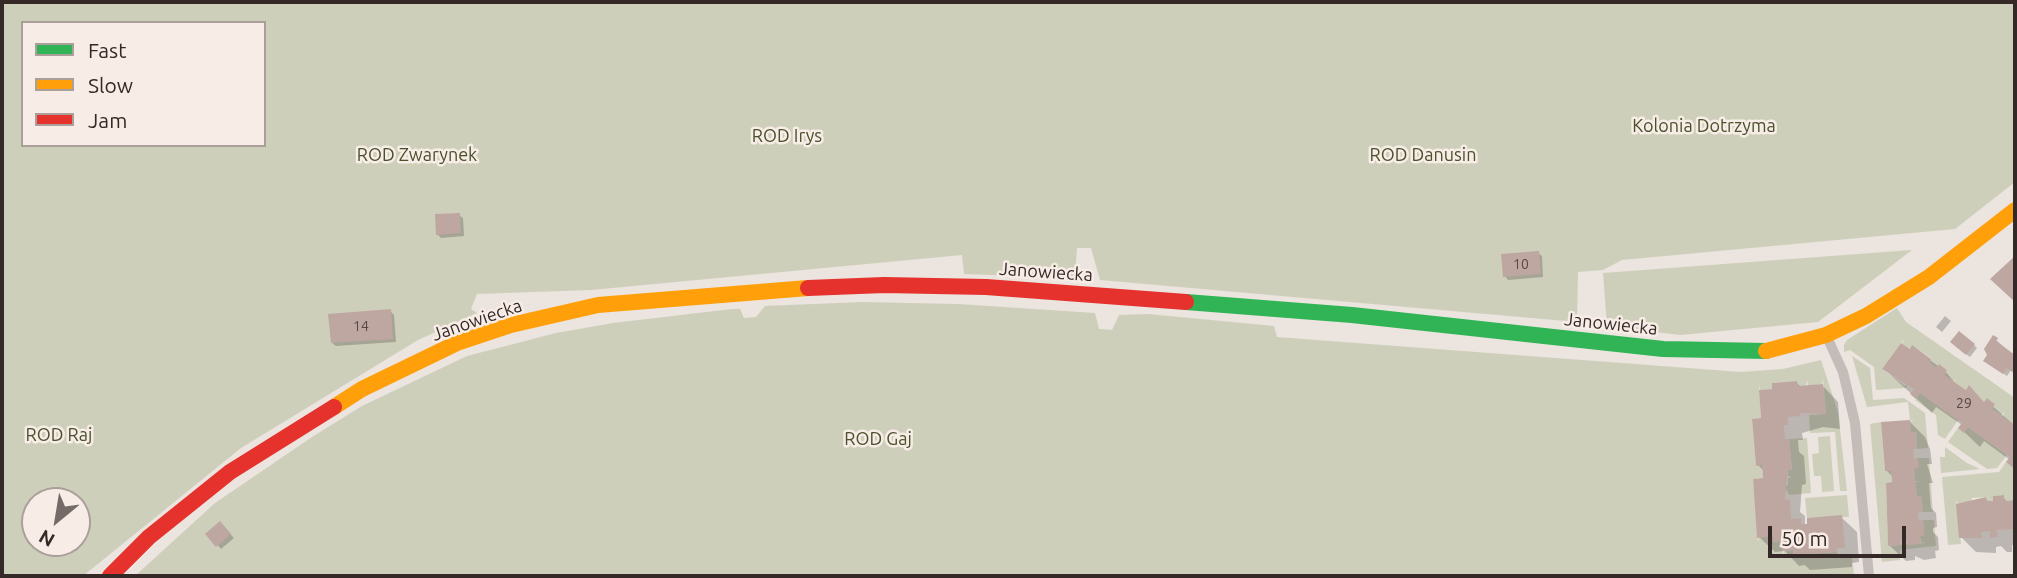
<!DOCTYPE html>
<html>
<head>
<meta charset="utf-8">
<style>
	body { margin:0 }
	#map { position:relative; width:2017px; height:578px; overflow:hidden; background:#ebe4df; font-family:Ubuntu,sans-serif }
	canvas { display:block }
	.frame { position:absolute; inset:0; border:4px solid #342927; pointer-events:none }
	.legend { position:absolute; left:21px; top:21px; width:245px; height:126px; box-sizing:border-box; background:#f8ede6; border:2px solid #aa9f9a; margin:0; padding:9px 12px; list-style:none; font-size:21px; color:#342927 }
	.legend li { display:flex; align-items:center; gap:14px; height:35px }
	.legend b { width:35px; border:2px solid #aa9f9a }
	.north { position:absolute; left:21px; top:487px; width:70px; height:70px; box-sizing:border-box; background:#f8ede6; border:2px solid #aa9f9a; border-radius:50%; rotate:210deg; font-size:19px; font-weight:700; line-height:28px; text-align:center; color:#342927 }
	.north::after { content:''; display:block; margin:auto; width:24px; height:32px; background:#746a67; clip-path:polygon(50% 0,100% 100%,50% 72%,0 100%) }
	.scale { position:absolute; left:1768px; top:526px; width:138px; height:32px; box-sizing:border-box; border:4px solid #342927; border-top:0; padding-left:9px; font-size:21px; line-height:24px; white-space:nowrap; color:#342927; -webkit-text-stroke:5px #f8ede6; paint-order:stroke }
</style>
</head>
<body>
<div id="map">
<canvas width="2017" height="578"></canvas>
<div class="frame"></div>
<ul class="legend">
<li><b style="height:9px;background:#30b455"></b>Fast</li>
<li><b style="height:9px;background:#ff9f0a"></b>Slow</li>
<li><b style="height:9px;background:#e5322d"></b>Jam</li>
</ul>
<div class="north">N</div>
<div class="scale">50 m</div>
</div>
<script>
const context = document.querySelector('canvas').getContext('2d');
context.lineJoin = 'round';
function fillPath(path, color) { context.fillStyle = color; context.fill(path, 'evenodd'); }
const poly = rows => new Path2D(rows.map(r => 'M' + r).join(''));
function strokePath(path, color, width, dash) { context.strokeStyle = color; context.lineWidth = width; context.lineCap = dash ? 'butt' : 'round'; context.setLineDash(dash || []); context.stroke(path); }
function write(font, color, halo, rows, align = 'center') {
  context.font = font + ' Ubuntu,sans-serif'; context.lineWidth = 5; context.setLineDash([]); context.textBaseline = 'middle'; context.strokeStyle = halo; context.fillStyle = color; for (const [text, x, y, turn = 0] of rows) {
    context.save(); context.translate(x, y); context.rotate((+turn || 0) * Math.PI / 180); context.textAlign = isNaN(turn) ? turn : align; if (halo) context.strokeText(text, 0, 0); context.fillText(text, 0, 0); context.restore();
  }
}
fillPath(poly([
	[2,2,2015,2,2015,182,1955,229,1622,260,1603,270,1578,272,1577,322,1100,280,1091,248,1077,248,1075,278,964,274,962,255,591,290,477,294,471,309,477,313,418,340,241,448,83,576,2,576],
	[23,23,264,23,264,145,23,145],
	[35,501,77,501,77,543,35,543],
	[1912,250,1818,322,1680,335,1607,326,1603,273],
	[862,302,958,304,1095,313,1099,329,1112,330,1119,315,1148,314,1274,326,1277,337,1741,372,1783,369,1821,360,1838,412,1847,491,1840,491,1835,432,1810,433,1809,415,1826,414,1823,379,1822,384,1808,386,1807,380,1806,386,1798,386,1797,381,1772,383,1772,389,1760,390,1759,384,1761,418,1752,419,1756,465,1762,465,1763,478,1753,479,1758,542,1759,537,1773,536,1773,542,1781,541,1783,556,1784,551,1793,550,1793,555,1837,552,1838,557,1852,556,1854,576,135,576,215,503,312,437,362,406,467,356,556,333,613,323,732,309,740,309,744,318,756,317,765,306],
	[1897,308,1906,322,2015,398,2014,425,2003,417,2004,412,2001,415,1992,409,1995,404,1987,398,1984,402,1969,386,1966,390,1954,382,1956,378,1953,382,1944,375,1947,370,1939,364,1936,368,1929,362,1931,358,1913,346,1910,349,1902,344,1904,339,1882,369,1905,386,1908,384,1906,388,1876,390,1874,367,1850,350,1844,352,1844,345,1847,340],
	[1852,356,1870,368,1873,400,1904,398,1925,413,1928,448,1917,449,1916,432,1911,432,1910,421,1915,420,1910,420,1908,402,1867,407],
	[1920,393,1958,420,1945,439,1938,435,1936,415,1915,400],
	[1881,422,1885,471,1891,471,1892,482,1886,483,1888,546,1925,543,1921,542,1920,536,1924,535,1923,520,1934,520,1936,546,1900,550,1900,560,1882,562,1870,424],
	[1968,427,2007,455,1997,468,1987,469,1948,442,1958,428,1964,432],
	[1830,436,1834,491,1822,492,1821,476,1814,476,1812,454,1819,453,1818,437],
	[1807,438,1811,493,1789,495,1784,485,1788,485,1788,478,1792,477,1788,476,1788,470,1792,469,1789,439],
	[1945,447,1967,463,1980,469,1941,473,1940,457,1945,457],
	[1918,458,1929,458,1933,512,1923,512,1921,496,1917,496,1915,482,1920,481,1915,481,1914,469],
	[2006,462,2012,467,2015,463,2015,500,2004,501,2003,495,1993,496,1993,501,1987,501,1986,497,1972,498,1971,503,1958,504,1956,499,1961,544,1948,545,1942,477,1999,472],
	[1847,495,1849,517,1807,518,1805,498]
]), '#cecfba');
fillPath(poly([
	[459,215,463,218,464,236,441,238,437,234],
	[1538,253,1542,256,1543,277,1508,280,1505,276],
	[390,311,394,315,396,342,336,346,332,343],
	[1945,316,1951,321,1942,332,1936,327],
	[1994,338,2015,357,2015,373,2011,370,2007,376,1989,364],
	[1955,345,1974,345,1977,348,1970,357],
	[1930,360,1946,372,1960,389,1985,404,1987,401,2015,426,2015,469,2008,462,2010,460,1984,441,1980,447,1960,428,1962,425,1936,407,1932,413,1928,409,1884,369],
	[1797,383,1802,388,1823,386,1838,402,1840,429,1823,427,1802,433,1803,440,1798,440,1799,452,1804,456,1806,484,1802,485,1800,512,1805,516,1805,525,1841,517,1857,532,1859,562,1852,563,1852,567,1810,570,1805,565,1799,566,1785,551,1775,552,1759,537,1765,480,1764,471,1758,465,1763,420,1774,390],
	[1910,422,1925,437,1930,449,1932,464,1927,464,1933,483,1929,483,1931,508,1936,513,1937,527,1933,528,1933,532,1938,537,1939,550,1935,551,1936,558,1924,560,1915,556,1915,560,1906,561,1890,546,1894,484,1893,477,1886,470],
	[2003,497,2008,503,2015,502,2015,545,2012,545,2012,552,2007,552,2001,546,1996,547,1996,553,1976,552,1961,537,1986,499,1990,503],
	[220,523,234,538,221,549,208,534]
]), '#0003');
fillPath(poly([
	[460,213,461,233,436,235,435,214],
	[1539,251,1541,274,1503,277,1501,254],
	[2015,256,2015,302,1990,279],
	[391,309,393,339,331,343,328,314],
	[1959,331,1975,344,1966,355,1950,342],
	[1993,335,1998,338,1996,341,2015,355,2015,374,2007,368,2003,374,1983,361,1987,355,1984,349],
	[1901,343,1910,349,1912,345,1931,359,1929,362,1936,368,1939,364,1947,370,1944,375,1966,390,1969,385,1984,402,1987,398,1995,404,1992,409,2015,425,2015,463,2012,467,2006,462,2010,457,1968,427,1964,433,1958,428,1962,423,1920,393,1916,399,1910,394,1914,389,1882,369],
	[1797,381,1798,386,1823,384,1826,414,1800,413,1801,416,1788,417,1788,425,1784,425,1785,439,1789,439,1792,470,1788,470,1785,500,1790,499,1791,519,1801,518,1801,524,1807,524,1807,518,1842,515,1845,548,1837,548,1837,552,1793,555,1793,550,1782,551,1781,541,1773,542,1773,536,1757,538,1753,479,1763,478,1762,465,1756,466,1752,419,1761,418,1759,390,1772,389,1772,383],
	[1910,420,1911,432,1916,432,1917,449,1913,449,1914,459,1918,458,1919,468,1914,469,1917,496,1921,496,1923,512,1918,513,1919,521,1923,520,1924,535,1920,536,1921,544,1907,545,1907,540,1900,541,1901,545,1888,546,1886,483,1892,482,1891,471,1885,471,1881,422],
	[2004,495,2004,501,2015,500,2015,529,1997,530,1998,537,1990,538,1990,531,1981,532,1982,538,1959,538,1956,504,1986,497,1987,501,1993,501,1993,496],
	[220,521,231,534,216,547,205,534]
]), '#bea6a1');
strokePath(poly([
	[1827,337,1843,372,1855,423,1869,576]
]), '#c4bcb8', 10);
strokePath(poly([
	[1186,302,1352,315,1663,349,1766,351]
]), '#30b455', 16);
strokePath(poly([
	[1766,351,1826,335,1866,316,1929,277,2015,210],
	[334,407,362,389,457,343,511,325,598,305,808,288]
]), '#ff9f0a', 16);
strokePath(poly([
	[808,288,884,285,986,287,1186,302],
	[110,576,149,537,230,472,334,407]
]), '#e5322d', 16);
write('14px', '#564846', null, [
	["10",1521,264],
	["14",361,326],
	["29",1964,403]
]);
write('18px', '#48512c', '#f8ede6', [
	["Kolonia Dotrzyma",1704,126],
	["ROD Irys",787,136],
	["ROD Zwarynek",417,155],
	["ROD Danusin",1423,155],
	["ROD Raj",59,435],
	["ROD Gaj",878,439]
]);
write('18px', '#342927', '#f8ede6', [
	["Janowiecka",1046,272,4],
	["Janowiecka",477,320,-19],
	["Janowiecka",1611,324,6]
]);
</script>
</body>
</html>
